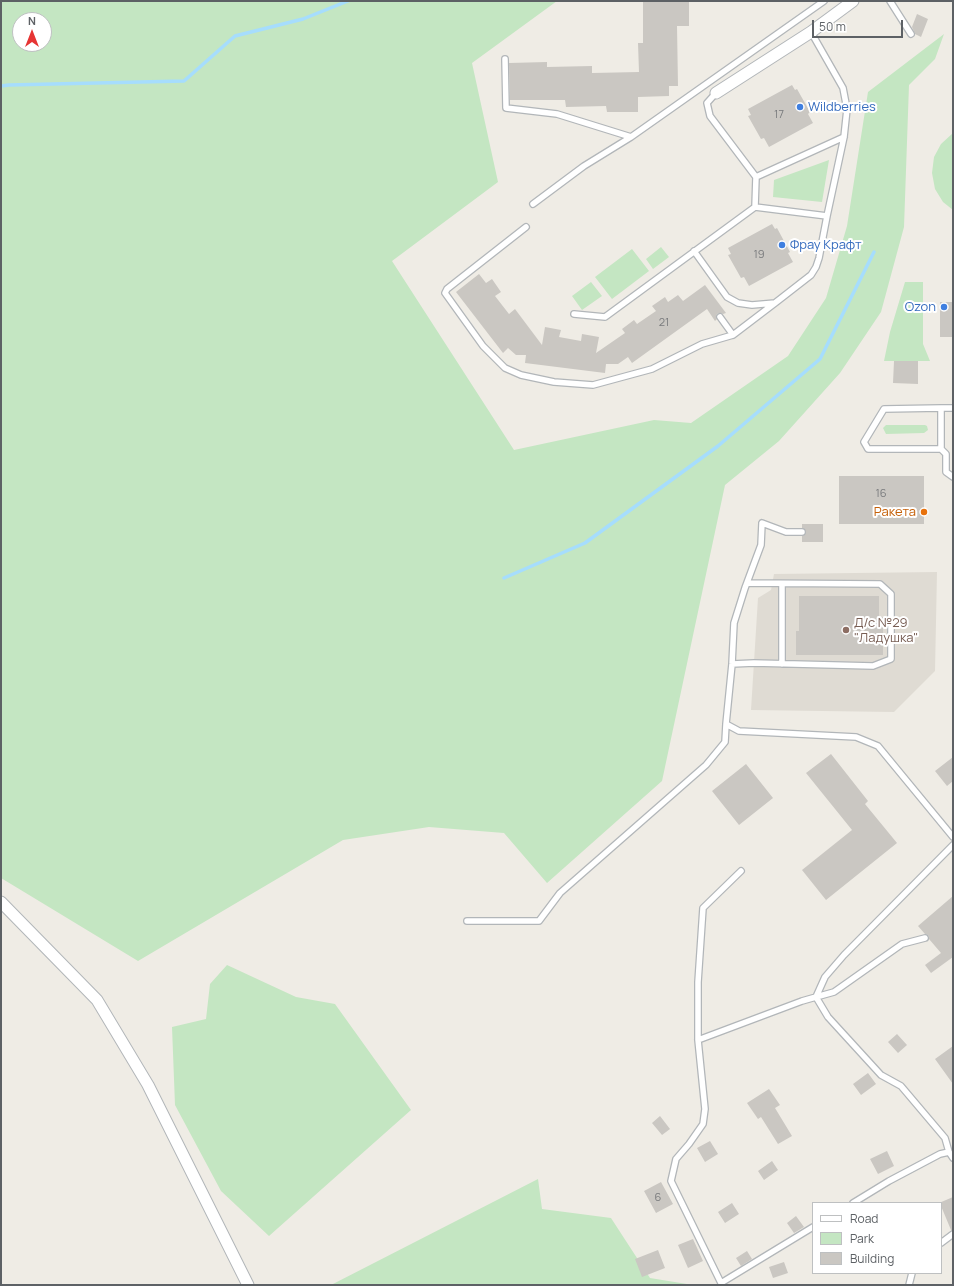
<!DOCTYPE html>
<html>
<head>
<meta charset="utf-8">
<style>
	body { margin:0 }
	#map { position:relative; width:954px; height:1286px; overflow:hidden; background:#efece5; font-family:Manrope,sans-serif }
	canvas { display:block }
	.frame { position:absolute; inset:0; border:2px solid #5d6165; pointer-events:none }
	.legend { position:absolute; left:812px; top:1202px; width:130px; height:72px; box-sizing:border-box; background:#fff; border:1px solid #bec0c1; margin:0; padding:5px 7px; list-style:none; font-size:12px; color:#5d6165 }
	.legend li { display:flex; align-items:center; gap:8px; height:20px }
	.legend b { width:20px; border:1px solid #bec0c1 }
	.north { position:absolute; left:12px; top:12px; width:40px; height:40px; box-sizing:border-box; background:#fff; border:1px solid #bec0c1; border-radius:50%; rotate:0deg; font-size:11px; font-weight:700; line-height:16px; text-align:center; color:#5d6165 }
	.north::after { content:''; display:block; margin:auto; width:14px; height:18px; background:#e63534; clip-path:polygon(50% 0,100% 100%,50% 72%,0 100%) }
	.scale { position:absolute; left:812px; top:20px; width:91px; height:18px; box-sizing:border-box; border:2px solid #5d6165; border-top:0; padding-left:5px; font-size:12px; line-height:14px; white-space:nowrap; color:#5d6165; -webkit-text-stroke:3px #fff; paint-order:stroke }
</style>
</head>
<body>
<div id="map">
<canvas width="954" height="1286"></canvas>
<div class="frame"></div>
<ul class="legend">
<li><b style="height:5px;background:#fff"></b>Road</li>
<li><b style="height:11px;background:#c4e6c2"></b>Park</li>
<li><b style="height:11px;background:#cac7c2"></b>Building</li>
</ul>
<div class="north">N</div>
<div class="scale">50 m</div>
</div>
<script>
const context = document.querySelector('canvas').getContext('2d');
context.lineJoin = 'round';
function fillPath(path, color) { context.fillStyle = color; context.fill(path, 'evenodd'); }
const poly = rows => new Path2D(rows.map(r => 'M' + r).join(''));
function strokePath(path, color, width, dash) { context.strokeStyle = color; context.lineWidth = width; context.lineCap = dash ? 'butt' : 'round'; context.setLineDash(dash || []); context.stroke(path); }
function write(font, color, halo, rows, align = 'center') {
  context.font = font + ' Manrope,sans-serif'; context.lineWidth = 4; context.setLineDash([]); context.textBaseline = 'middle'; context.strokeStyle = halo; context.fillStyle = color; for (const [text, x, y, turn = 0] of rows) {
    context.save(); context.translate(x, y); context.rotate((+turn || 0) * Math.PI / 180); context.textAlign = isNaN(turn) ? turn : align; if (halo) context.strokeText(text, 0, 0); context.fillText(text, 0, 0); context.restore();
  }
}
fillPath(poly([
	[937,572,935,671,894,712,751,710,758,598,771,590,774,574]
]), '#dfdbd3');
fillPath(poly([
	[1,1,557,1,472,63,498,182,392,261,514,450,654,420,691,423,788,356,826,298,847,226,868,92,944,34,935,59,909,85,904,227,881,312,840,373,779,441,725,485,662,781,547,883,504,833,429,827,343,840,138,961,1,878],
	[20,20,44,20,44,44,20,44],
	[953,133,953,210,943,202,935,189,932,173,934,157,941,144],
	[829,160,822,202,773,197,774,180],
	[661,247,669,257,653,269,646,259],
	[632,249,649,271,612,299,595,277],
	[591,282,602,296,582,310,572,296],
	[905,282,923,282,923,344,930,361,884,361,890,332],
	[886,425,925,425,927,426,928,430,924,433,886,434,883,428],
	[227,965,296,997,335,1004,411,1110,269,1236,221,1191,175,1105,172,1027,206,1019,210,984],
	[538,1179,542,1209,611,1218,650,1278,693,1285,331,1285]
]), '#c4e6c2');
strokePath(poly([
	[1,86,9,85,184,81,235,36,303,19,348,1],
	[504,578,585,543,718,446,820,359,874,252]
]), '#a6ddfd', 3.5);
fillPath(poly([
	[643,1,689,1,689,26,677,26,678,86,669,86,669,96,638,97,638,112,607,112,606,106,566,107,565,100,510,100,509,63,547,62,547,67,592,66,592,73,639,72,638,43,643,43],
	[917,14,928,19,921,37,915,34,912,27],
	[792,85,795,90,797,89,810,112,808,114,813,123,769,147,764,138,761,139,748,116,751,115,748,109],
	[772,224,775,229,777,228,784,241,790,252,788,253,793,262,749,286,744,277,741,278,728,255,731,254,728,248],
	[479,274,486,283,492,279,501,292,495,296,509,314,515,309,542,345,545,327,561,330,559,337,581,341,582,334,599,337,596,353,625,333,622,329,634,320,637,324,656,311,652,306,665,297,668,302,678,295,683,301,705,285,726,313,723,314,720,313,717,314,716,317,717,319,715,321,707,309,632,363,628,357,618,364,606,364,605,373,525,363,526,355,516,355,508,348,503,353,456,292],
	[940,302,953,302,953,337,940,337],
	[894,361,918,361,918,384,893,383],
	[839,476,924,476,924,524,839,524],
	[802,524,823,524,823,542,802,542,802,536,804,535,806,532,805,530,802,528],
	[799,596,879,596,879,617,883,617,883,655,796,655,796,631,799,631],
	[831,754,868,801,865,804,897,843,826,900,802,870,852,830,806,773],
	[953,757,953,781,947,786,935,771],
	[746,764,773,798,739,825,712,791],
	[953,896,953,957,931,973,925,965,941,953,929,939,928,935,925,934,918,926],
	[897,1034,907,1045,898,1053,888,1042],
	[953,1046,953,1084,935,1059],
	[868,1073,876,1084,861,1095,853,1084],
	[769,1089,780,1105,775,1108,792,1136,778,1144,761,1117,758,1119,747,1103],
	[660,1116,670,1129,662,1135,652,1123],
	[710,1141,718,1154,705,1162,697,1148],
	[887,1151,894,1166,878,1174,870,1159],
	[772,1161,778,1170,764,1180,758,1171],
	[661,1182,673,1204,656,1213,644,1191],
	[953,1197,953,1230,951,1230,941,1206,941,1203,939,1203],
	[732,1203,739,1214,725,1223,718,1212],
	[796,1216,804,1227,794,1233,787,1223],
	[693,1239,703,1261,688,1268,678,1245],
	[658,1250,665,1268,642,1277,635,1259],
	[747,1251,752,1259,741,1266,736,1258],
	[784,1262,788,1273,773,1278,769,1267]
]), '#cac7c2');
const service = poly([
	[890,1,911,34],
	[505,59,506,108,557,114,631,137,824,1],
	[716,93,707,103,710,116,756,177,844,137],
	[533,204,584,166,631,137],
	[755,207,756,177],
	[526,227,447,289,445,293,483,346,505,368,521,375,554,382,593,385,652,369,702,344,733,335,775,303],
	[694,251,727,297,738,303,752,305,775,303,811,275,816,267,819,258,827,216,844,137,847,109,843,88,811,32],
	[574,314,605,317,755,207,827,216],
	[720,317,733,335],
	[941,408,884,409,864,442,868,449,941,449,941,408,953,408],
	[941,449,946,454,946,472,953,477],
	[802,532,786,532,762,523,761,545,745,588,734,623,732,664,726,724,739,731,856,737,878,746,953,837],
	[732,664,754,663,873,666,891,659,891,594,880,584,747,583],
	[782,664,782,584],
	[467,921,539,921,560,893,706,765,725,742,726,724],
	[698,1040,802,1001,816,997,825,977,844,955,953,845],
	[949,1152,953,1158],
	[853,1203,889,1181,940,1154,949,1152,945,1138,901,1086,881,1075,828,1017,816,997,834,992,902,944,925,938],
	[941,1243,953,1234],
	[721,1283,813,1227],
	[722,1285,671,1181,676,1159,689,1144,703,1124,705,1109,698,1040,698,982,703,908,741,871],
	[909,1285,912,1273]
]);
const minor = poly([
	[716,93,811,32,853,1],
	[1,902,97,1000,148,1085,248,1285]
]);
strokePath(service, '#b2b6b9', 8);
strokePath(minor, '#b2b6b9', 13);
strokePath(service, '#fff', 5.5);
strokePath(minor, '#fff', 11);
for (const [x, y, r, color] of [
	[800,107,4,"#3f7fe0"],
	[782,245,4,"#3f7fe0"],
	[944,307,4,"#3f7fe0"],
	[924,512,4,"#e8710a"],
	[846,630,4,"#8d6e63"]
]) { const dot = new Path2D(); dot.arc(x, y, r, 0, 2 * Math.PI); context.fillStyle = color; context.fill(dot); strokePath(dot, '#fff', 1.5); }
write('11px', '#787a7c', null, [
	["17",779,115],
	["19",759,255],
	["21",664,323],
	["16",881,494],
	["6",658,1198]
]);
write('13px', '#366cbe', '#fff', [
	["Wildberries",808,107],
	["Фрау Крафт",790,245],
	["Ozon",936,307,"right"]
], 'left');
write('13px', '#c56008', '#fff', [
	["Ракета",916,512]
], 'right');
write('13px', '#785e54', '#fff', [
	["Д/с №29",854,623],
	["\"Ладушка\"",854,638]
], 'left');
</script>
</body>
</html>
